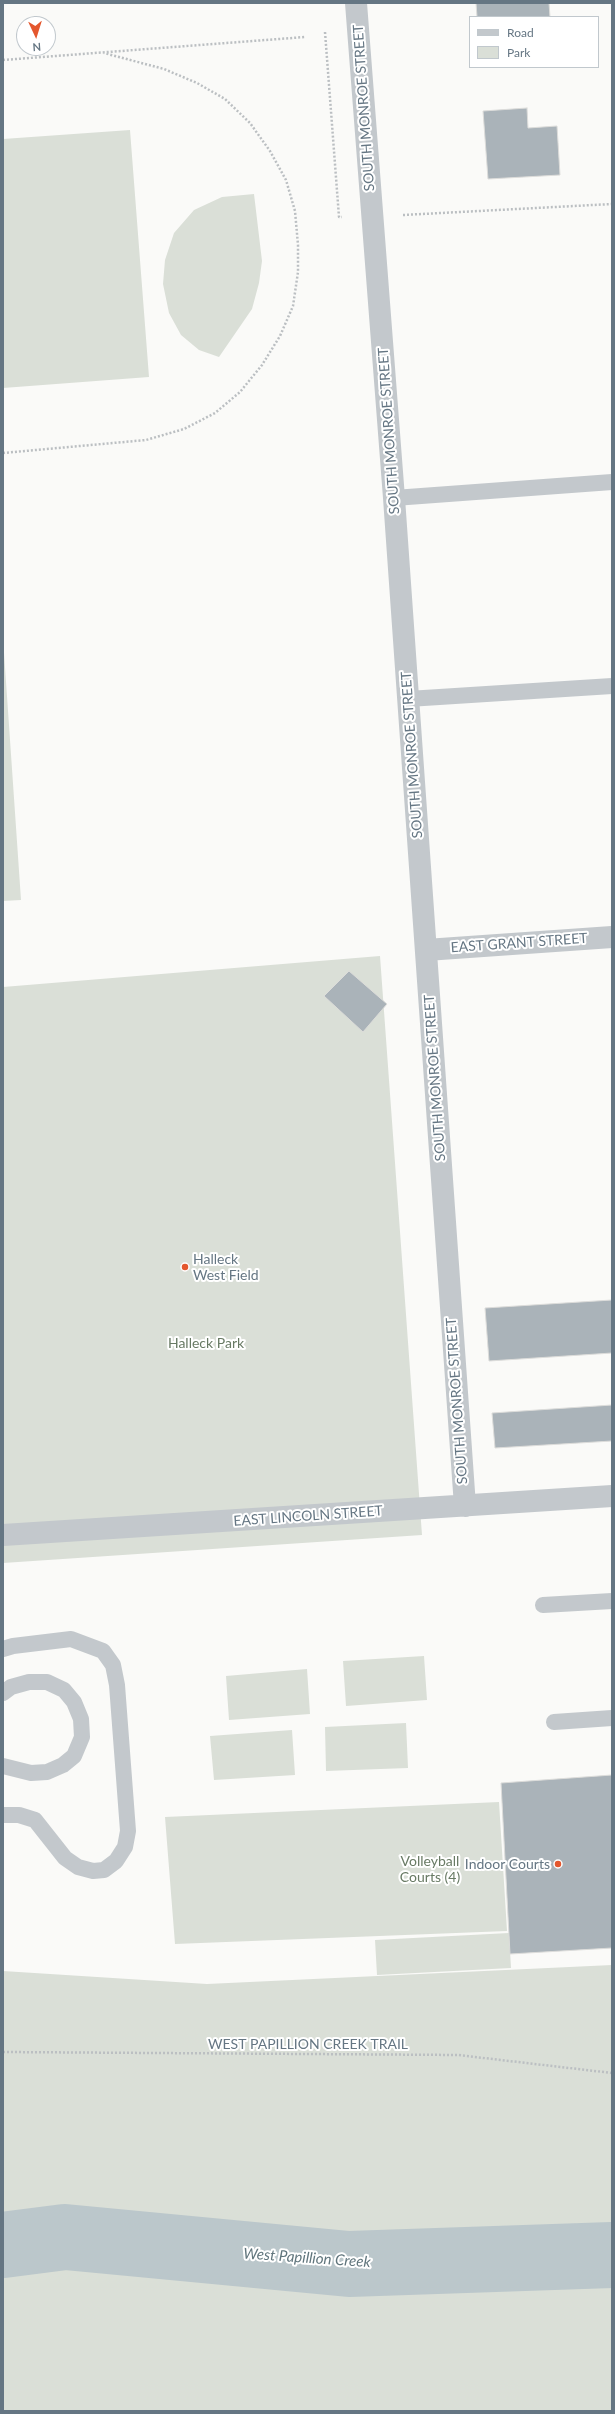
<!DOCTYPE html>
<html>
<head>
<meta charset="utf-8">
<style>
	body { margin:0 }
	#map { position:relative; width:615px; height:2414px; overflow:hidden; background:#fafaf8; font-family:Lato,sans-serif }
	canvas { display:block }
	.frame { position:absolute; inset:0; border:4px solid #657683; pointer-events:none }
	.legend { position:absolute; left:469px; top:16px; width:130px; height:52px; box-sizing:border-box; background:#fff; border:1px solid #c1c8cd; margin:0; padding:5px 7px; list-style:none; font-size:12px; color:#657683 }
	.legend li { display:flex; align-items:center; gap:8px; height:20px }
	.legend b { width:20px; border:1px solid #c1c8cd }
	.north { position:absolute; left:16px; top:16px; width:40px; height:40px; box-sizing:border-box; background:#fff; border:1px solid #c1c8cd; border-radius:50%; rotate:176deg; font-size:11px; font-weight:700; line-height:16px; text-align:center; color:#657683 }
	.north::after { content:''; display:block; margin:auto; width:14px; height:18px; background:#e4572e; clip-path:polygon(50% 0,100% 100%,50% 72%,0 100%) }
</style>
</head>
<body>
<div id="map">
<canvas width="615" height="2414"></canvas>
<div class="frame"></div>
<ul class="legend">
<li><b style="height:5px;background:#c3c8cc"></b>Road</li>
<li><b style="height:11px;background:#dadfd7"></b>Park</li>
</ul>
<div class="north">N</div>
</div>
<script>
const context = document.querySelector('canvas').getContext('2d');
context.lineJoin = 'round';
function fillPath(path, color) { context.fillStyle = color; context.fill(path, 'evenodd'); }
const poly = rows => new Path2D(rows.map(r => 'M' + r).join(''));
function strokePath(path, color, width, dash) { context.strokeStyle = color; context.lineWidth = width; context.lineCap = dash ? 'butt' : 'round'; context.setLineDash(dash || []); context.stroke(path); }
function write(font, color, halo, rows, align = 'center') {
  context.font = font + ' Lato,sans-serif'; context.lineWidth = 4; context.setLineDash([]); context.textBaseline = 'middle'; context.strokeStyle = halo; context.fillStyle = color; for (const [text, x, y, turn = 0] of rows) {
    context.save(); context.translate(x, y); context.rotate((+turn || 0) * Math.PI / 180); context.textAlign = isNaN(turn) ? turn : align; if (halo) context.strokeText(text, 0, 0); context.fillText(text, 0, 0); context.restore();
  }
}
fillPath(poly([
	[130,130,149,377,3,388,3,139],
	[254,194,262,261,259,283,252,309,219,357,199,350,181,335,169,313,163,284,165,260,174,233,194,210,222,197],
	[3,638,21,900,3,901],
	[380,956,422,1535,3,1563,3,987],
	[424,1656,427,1700,346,1706,343,1661],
	[307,1669,310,1714,229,1720,226,1676],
	[406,1723,408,1768,326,1771,325,1727],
	[292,1730,295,1775,214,1780,210,1736],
	[499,1802,507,1931,175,1944,165,1817],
	[509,1933,511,1968,377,1975,375,1940],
	[612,1965,612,2411,3,2411,3,1971,207,1984]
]), '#dadfd7');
strokePath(poly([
	[3,2245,65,2237,349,2264,612,2255]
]), '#bbc7cb', 66);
const building = poly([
	[476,3,549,3,550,17,477,17,476,3],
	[527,108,528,128,557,126,560,175,488,179,483,111,527,108],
	[349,971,387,1004,363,1032,324,996,349,971],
	[612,1300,612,1353,489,1361,485,1308,612,1300],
	[612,1405,612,1441,495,1448,492,1413,612,1405],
	[612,1775,612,1948,510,1954,501,1783,612,1775]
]);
fillPath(building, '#aab3b9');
strokePath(building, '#dcdcda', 1);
strokePath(poly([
	[325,32,339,217,342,217],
	[3,60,305,37],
	[403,215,612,204],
	[3,453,146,440,184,429,215,413,240,392,262,365,280,336,293,306,298,272,298,245,295,211,286,180,270,151,250,123,225,99,197,83,164,69,104,53],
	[3,2052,458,2055,612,2073]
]), '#bbbfc2', 2.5, [2, 2]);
strokePath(poly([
	[394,498,612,482],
	[408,699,612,686],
	[543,1605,612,1601],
	[3,1649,13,1646,71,1639,103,1651,113,1665,117,1685,128,1831,125,1847,116,1861,104,1870,93,1871,78,1867,65,1858,35,1820,19,1815,3,1815],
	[3,1693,11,1687,29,1682,47,1682,64,1690,74,1702,81,1719,82,1737,74,1756,63,1765,47,1772,31,1773,3,1766],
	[554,1722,612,1718]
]), '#c3c8cc', 16);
strokePath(poly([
	[356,3,394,498,465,1506],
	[426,950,612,937],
	[3,1535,612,1496]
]), '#c3c8cc', 22);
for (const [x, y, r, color] of [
	[185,1267,4,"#e4572e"],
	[558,1864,4,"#e4572e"]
]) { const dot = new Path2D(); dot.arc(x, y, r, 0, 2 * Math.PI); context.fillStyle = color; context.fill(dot); strokePath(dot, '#fff', 1.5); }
write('14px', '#657683', '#fff', [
	["SOUTH MONROE STREET",364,108,-94],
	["SOUTH MONROE STREET",389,431,-94],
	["SOUTH MONROE STREET",412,755,-94],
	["EAST GRANT STREET",519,943,-4],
	["SOUTH MONROE STREET",435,1078,-94],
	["SOUTH MONROE STREET",457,1401,-94],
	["EAST LINCOLN STREET",308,1516,-4],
	["WEST PAPILLION CREEK TRAIL",308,2044]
]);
write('14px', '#657683', '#fff', [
	["Halleck",193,1259],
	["West Field",193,1275],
	["Indoor Courts",550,1864,"right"]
], 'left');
write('14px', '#687a64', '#fff', [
	["Halleck Park",206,1343],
	["Volleyball",430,1861],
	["Courts (4)",430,1877]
]);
write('italic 15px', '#60757c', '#fff', [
	["West Papillion Creek",307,2258,4]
]);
</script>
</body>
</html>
